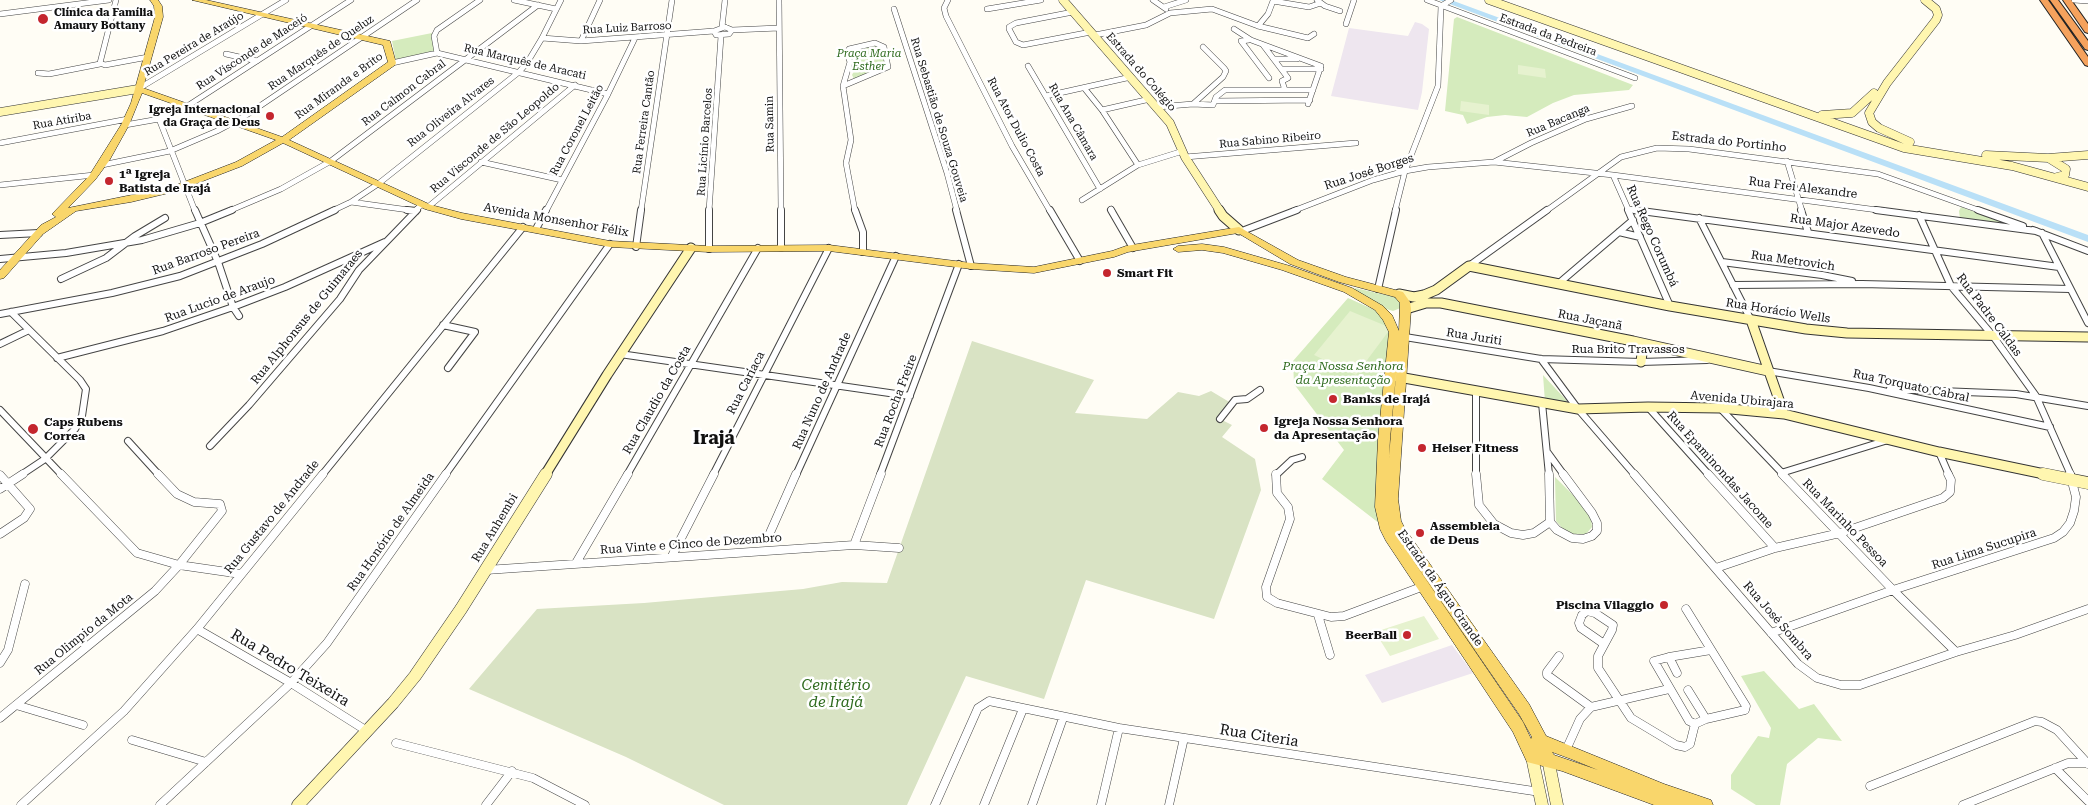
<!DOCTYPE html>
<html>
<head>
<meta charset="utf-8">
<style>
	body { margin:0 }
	canvas { display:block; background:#fffdf5 }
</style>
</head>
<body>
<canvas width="2088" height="805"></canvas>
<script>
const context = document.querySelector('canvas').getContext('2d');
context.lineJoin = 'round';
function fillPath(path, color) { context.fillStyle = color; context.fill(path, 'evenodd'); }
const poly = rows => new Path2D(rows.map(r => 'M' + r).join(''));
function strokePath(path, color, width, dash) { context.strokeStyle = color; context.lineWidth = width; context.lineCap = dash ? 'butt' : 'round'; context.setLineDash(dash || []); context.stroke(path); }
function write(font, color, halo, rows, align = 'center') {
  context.font = font + ' "Roboto Serif",serif'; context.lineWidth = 5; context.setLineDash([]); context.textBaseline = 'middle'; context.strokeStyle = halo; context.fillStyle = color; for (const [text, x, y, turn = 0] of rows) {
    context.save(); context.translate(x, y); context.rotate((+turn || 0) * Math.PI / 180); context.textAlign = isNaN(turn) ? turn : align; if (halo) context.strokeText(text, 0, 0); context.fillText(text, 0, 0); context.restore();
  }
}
fillPath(poly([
	[1415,22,1422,24,1429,29,1422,92,1418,110,1331,96,1349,28,1408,36],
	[1452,645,1473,673,1382,703,1365,675]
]), '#eee6ef');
fillPath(poly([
	[1457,17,1633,85,1629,90,1574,95,1553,103,1527,117,1505,115,1487,117,1467,124,1463,115,1445,111,1454,19],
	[432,33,435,52,396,61,392,41],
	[880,45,882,47,888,65,854,79,852,75,856,67,852,50,856,47],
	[1961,207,2019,228,1960,219,1959,211],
	[1355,288,1399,298,1403,307,1393,311,1383,308,1353,291],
	[1348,298,1377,311,1392,327,1384,527,1322,479,1344,450,1294,384,1293,361],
	[1543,375,1567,401,1562,405,1545,402],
	[1555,477,1584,506,1591,518,1592,527,1586,534,1573,534,1563,529,1556,521],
	[1764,671,1799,709,1814,704,1842,741,1818,738,1787,764,1780,805,1756,805,1731,789,1731,775,1758,736,1769,738,1771,728,1741,676]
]), '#d5ebbd');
fillPath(poly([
	[972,341,1094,380,1075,413,1147,419,1178,392,1199,396,1211,391,1231,403,1220,419,1232,425,1222,437,1255,459,1261,490,1214,619,1086,580,1044,699,966,676,907,805,724,805,626,757,469,689,537,609,644,603,803,589,842,582,887,583]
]), '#d9e3c4');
fillPath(poly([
	[1518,65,1545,69,1546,78,1518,74],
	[1461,101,1489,105,1489,115,1460,111],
	[1350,311,1391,328,1356,375,1314,355],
	[1424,616,1439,639,1390,656,1375,632]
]), '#e6f2cf');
fillPath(poly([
	[1439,0,1451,0,2088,235,2088,242,1439,0]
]), '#b9e0f7');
const streetFar2 = poly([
	[116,0,100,63,105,65,148,57],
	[514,0,556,9],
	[779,0,781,211],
	[948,0,944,8,946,16,1012,146,1050,211],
	[1153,0,1166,9],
	[1317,0,1325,6,1340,11],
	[1427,0,1635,78],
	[2074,0,2088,1],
	[1164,7,1186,0],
	[894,9,947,173,957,211],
	[987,9,1041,0],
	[1073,12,1016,23,1009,27,1009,29,1016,42,1023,45,1091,32],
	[0,14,109,0],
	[1346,24,1354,0],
	[1258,26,1268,14,1273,1,1309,7,1321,3],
	[722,27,725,0],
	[725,27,732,30,729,34,716,35,714,31,725,27],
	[1234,29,1251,40,1321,66,1308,104],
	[732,30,779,28],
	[1095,35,1146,25,1170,13,1212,9,1258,26,1308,38,1314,34],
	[542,38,581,41,714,31],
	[1249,40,1241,41,1269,78],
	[581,41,600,0],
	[875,43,884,47,888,67,843,86,850,62,847,53,849,49,875,43],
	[1263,45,1288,78,1282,81,1285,90],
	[437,53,434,36,437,30,480,0],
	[226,54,257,61],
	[1274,59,1297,59],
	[392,63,437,53,608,94],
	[1028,66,1100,189],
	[1282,69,1321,69],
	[38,73,49,74,100,64],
	[843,86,851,140,846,163,855,211],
	[138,89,286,0],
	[1085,89,1102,110,1138,165],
	[1046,96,1131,77],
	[1215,101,1310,100],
	[1193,104,1213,105,1216,97,1225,90,1313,90],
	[1157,107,1193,104,1223,77,1226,71,1224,68,1203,47],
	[1102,110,1150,99],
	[159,119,195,211],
	[125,125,159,119,189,105,351,0],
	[0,143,128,119],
	[1185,157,1356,143],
	[1787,161,1802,211],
	[481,162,562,180],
	[1494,162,1531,143,1586,119,1632,106],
	[102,165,170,151,217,131,245,116,417,0],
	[1613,175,1629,211],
	[0,185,94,175],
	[1082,200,1138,165,1183,151],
	[351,202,416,211],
	[428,207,575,85],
	[1111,209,1112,211],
	[1628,209,1643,211],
	[229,211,281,189,331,161,538,5],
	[332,211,351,202,378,184,519,72,527,63,542,38,561,0],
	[415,211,422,204],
	[546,211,608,94,635,38],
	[641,211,672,0],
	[709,211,721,36],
	[1293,211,1373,180,1405,171,1428,167,1494,162,1613,175,1885,211],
	[1395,211,1405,171,1438,86,1441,6,1451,0],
	[1546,211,1621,157,1657,148,1689,149,1878,174,1981,211]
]);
const streetFar1 = poly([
	[195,210,218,262,233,307,239,316],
	[407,210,416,211],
	[781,210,781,248],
	[855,210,863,232,863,252],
	[956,210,971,266],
	[1050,210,1080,261],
	[1111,210,1133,248],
	[1628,210,1670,306],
	[1634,210,2059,267],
	[1801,210,1808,232],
	[1876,210,2036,231],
	[1978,210,2023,226],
	[1919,215,1951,286,1993,336,2036,396,2071,475],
	[1699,218,1751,320],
	[536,229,546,210],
	[2033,230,2088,251],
	[1242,231,1297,210],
	[1619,232,1640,237],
	[2042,233,2088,323],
	[0,235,39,233],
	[636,247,641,210],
	[709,249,709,210],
	[0,259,66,253,142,240,200,223,232,210],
	[1722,262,1822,275,1852,281],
	[1469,266,1547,210],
	[61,279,106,258,135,236,165,218],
	[1558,284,1633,220],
	[1733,285,1862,284,2070,289],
	[1378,289,1396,210],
	[11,312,80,380,86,389,82,416,75,429,45,459,21,475],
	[0,314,112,293,180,276,262,244,335,210],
	[443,325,475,332,448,368],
	[1405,337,1541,359,1641,362,1707,360],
	[0,344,29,330],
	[620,354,910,396],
	[57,358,163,331,233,307,285,287,385,242],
	[1541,359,1578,409,1635,475],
	[1768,371,1869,388,2050,427],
	[1890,389,2016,394,2088,406],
	[1476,392,1476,475],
	[1542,403,1549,475],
	[1648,407,1709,475],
	[1720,408,1784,475],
	[0,410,62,475],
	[1220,419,1235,400,1247,399,1260,390],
	[128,441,159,475],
	[210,446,249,405,340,299,359,270,417,210],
	[1939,452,1949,475],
	[1548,453,1564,475],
	[1781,473,1888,440],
	[322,475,523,227],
	[445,475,610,244],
	[627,475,758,248],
	[713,475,829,248],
	[796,475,896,256],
	[880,475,959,264],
	[1276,475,1292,460,1302,457]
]);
const street = poly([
	[61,474,137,553,179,565,241,574],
	[1276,474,1277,493,1288,507,1290,519,1266,587,1267,597,1277,603,1331,617,1344,616,1424,586],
	[1476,474,1479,505,1494,524,1511,533,1523,535,1534,533,1550,522],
	[1549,474,1550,522],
	[1634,474,1798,664,1817,678,1841,685,1860,685,1956,652,2015,635,2088,609],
	[1708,474,1775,548],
	[1782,474,1893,590,1956,652],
	[0,475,30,509,24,518,0,534],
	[0,489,23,474],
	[1550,522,1557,530,1572,538,1583,539,1592,536,1597,531,1597,523,1592,513,1563,474],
	[769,535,796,474],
	[854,545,881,474],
	[672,556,714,474],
	[576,563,628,474],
	[1716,568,1775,548,1840,533,1943,498,1950,492,1951,480,1948,474],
	[486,570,854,545,899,548],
	[1686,609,1746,706,1745,710,1706,719],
	[1318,615,1330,655],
	[197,629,291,683,367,731],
	[1771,633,1893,590,2054,538,2063,532,2070,523,2074,511,2076,497,2070,474],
	[1604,644,1581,628,1579,623,1582,615,1587,611,1595,613,1613,625,1612,630,1598,656,1598,668,1631,718,1676,745,1685,747,1690,744,1695,724,1706,719,1688,690],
	[1559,656,1547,672,1547,675,1591,707],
	[1669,657,1711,650],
	[0,663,8,650,25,584],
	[1677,673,1669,657,1654,661,1689,721,1695,724],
	[16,705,83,725],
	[0,718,155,591,179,565,222,511,220,504,194,502,177,494,158,474],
	[132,740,206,762],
	[396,743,533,778,585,805],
	[1566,750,1580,719,1591,707,1669,689],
	[2055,768,2088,801],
	[1870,786,2035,721,2042,722,2057,730,2088,764],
	[21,805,124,711,197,629,323,474],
	[160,805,291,683,327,643,446,474],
	[486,805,512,771],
	[935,805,978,708,989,701,1119,728,1540,792],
	[984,805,1023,709],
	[1032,805,1063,718],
	[1101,805,1119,728],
	[1169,805,1184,738],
	[1963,805,2068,763,2086,763]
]);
const secondaryFar2 = poly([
	[1063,0,1170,123,1185,157,1220,211],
	[1489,0,1904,148,2012,166,2088,187],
	[0,112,138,89],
	[1822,115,1852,113,1874,93],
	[1910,142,1879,128,1872,122,1869,113,1887,83,1936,20,1938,15,1936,9,1925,0],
	[1986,155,2048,158,2088,155],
	[2050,159,2066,169,2065,175,2057,177]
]);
const secondaryFar1 = poly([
	[1219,210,1223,216,1239,230],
	[1399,294,1414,297,1424,295,1436,290,1469,266,1670,306,1806,329,1847,333,2088,337],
	[1406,309,1426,303,1441,303,1633,341,1768,371],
	[1751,320,1784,414],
	[1633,341,1642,353,1641,362],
	[1393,376,1578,409,1648,407,1720,408,1784,414,1939,452,2049,475],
	[545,475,607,375,691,248]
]);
const secondary = poly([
	[2043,474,2088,483],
	[1532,757,1542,805],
	[1548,759,1557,805],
	[298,805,393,703,415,676,461,609,546,474]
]);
const primary = poly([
	[150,0,158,0,162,6,163,17,143,88,282,137,388,62,383,45,192,0,206,0,390,41,396,63,395,65,289,140,431,205,462,213,610,241,709,246,829,245,971,263,1034,267,1112,251,1126,246,1239,227,1298,260,1346,277,1403,292,1410,302,1411,309,1398,499,1401,521,1405,529,1529,704,1546,736,1664,784,1711,800,1713,805,1654,805,1562,771,1527,762,1513,732,1386,541,1380,529,1375,507,1378,439,1389,332,1383,320,1375,310,1344,292,1282,270,1223,253,1202,250,1178,252,1173,249,1178,246,1202,244,1224,247,1290,266,1352,288,1383,306,1392,315,1399,331,1400,303,1395,297,1339,282,1290,264,1238,233,1128,252,1114,257,1034,273,971,269,829,251,709,252,610,247,461,219,425,209,283,143,242,166,177,191,131,202,76,211,43,234,4,278,0,279,0,270,41,225,56,217,52,214,54,212,89,176,121,125,131,103,155,17,154,6,150,0],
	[142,93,276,140,236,162,171,187,68,208,95,180,109,161,129,125,142,93],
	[1397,364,1389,457,1389,458,1390,439,1397,364],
	[1410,556,1519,714,1532,737,1531,739,1523,722,1410,556],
	[1552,752,1571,759,1598,770,1554,755,1552,752]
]);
const highway = poly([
	[2040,0,2048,0,2088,57,2088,66,2085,65,2040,0],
	[2050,0,2058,0,2088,41,2088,50,2085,49,2050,0],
	[2063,0,2071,0,2088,24,2088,33,2085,32,2063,0]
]);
strokePath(streetFar2, '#444', 6);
strokePath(streetFar1, '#444', 8);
strokePath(street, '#444', 9);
strokePath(secondaryFar2, '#333', 9);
strokePath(secondaryFar1, '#333', 11);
strokePath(secondary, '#333', 13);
strokePath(primary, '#222', 1);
strokePath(highway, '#222', 2);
strokePath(streetFar2, '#fff', 5);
strokePath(streetFar1, '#fff', 6);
strokePath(street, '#fff', 8);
strokePath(secondaryFar2, '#fff6b0', 8);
strokePath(secondaryFar1, '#fff6b0', 9);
strokePath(secondary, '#fff6b0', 12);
fillPath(primary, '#f9d66b');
fillPath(highway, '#f5a25d');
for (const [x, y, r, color] of [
	[43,19,6,"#c4262e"],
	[270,116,5,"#c4262e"],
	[109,181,5,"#c4262e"],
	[1107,273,5,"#c4262e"],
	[1333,399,5,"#c4262e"],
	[1264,428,5,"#c4262e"],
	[33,429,6,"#c4262e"],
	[1422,448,5,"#c4262e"],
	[1420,533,5,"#c4262e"],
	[1664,605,5,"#c4262e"],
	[1407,635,5,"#c4262e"]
]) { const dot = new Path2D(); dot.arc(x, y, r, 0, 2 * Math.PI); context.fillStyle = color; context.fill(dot); strokePath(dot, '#fff', 2); }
write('bold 11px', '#111', '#fff', [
	["Clínica da Família",54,13],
	["Amaury Bottany",54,26],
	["Igreja Internacional",260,110,"right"],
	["da Graça de Deus",260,123,"right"]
], 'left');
write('11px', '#111', '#fff', [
	["Rua Luiz Barroso",627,28,-3],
	["Estrada da Pedreira",1548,35,20],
	["Rua Pereira de Araújo",194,44,-31],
	["Rua Visconde de Maceió",252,52,-33],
	["Rua Marquês de Queluz",321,53,-34],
	["Rua Marquês de Aracati",525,62,13],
	["Estrada do Colégio",1141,72,49],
	["Rua Miranda e Brito",339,86,-36],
	["Rua Calmon Cabral",404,93,-37],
	["Rua Oliveira Alvares",451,112,-38],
	["Rua Sebastião de Souza Gouveia",939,120,73],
	["Rua Atiriba",62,121,-10],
	["Rua Bacanga",1558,121,-23],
	["Rua Ferreira Cantão",644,122,-82],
	["Rua Ana Câmara",1073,122,60],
	["Rua Samin",770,124,-91],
	["Rua Ator Dulio Costa",1016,127,62],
	["Rua Coronel Leitão",577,130,-62],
	["Rua Visconde de São Leopoldo",495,138,-40],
	["Rua Sabino Ribeiro",1270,140,-5],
	["Rua Licínio Barcelos",705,142,-86]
]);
write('italic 11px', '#2f6b1f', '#fff', [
	["Praça Maria",869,54],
	["Esther",869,67]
]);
write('12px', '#111', '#fff', [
	["Estrada do Portinho",1729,142,6],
	["Rua José Borges",1369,172,-18],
	["Rua Frei Alexandre",1803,188,7],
	["Avenida Monsenhor Félix",556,220,10],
	["Rua Major Azevedo",1845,226,8],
	["Rua Rego Corumbá",1652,236,66],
	["Rua Barroso Pereira",206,252,-20],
	["Rua Metrovich",1793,261,8],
	["Rua Lucio de Araujo",220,299,-20],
	["Rua Horácio Wells",1778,311,9],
	["Rua Padre Caldas",1989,315,53],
	["Rua Alphonsus de Guimaraes",307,317,-51],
	["Rua Jaçanã",1590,320,11],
	["Rua Juriti",1474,337,9],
	["Rua Brito Travassos",1628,349],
	["Rua Cariaca",746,383,-63],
	["Rua Torquato Cabral",1911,386,12],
	["Rua Nuno de Andrade",822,391,-66],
	["Rua Claudio da Costa",657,400,-60],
	["Avenida Ubirajara",1742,400,5],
	["Rua Rocha Freire",896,401,-69],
	["Rua Epaminondas Jacome",1720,470,48],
	["Rua Gustavo de Andrade",272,517,-51],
	["Rua Marinho Pessoa",1845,523,46],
	["Rua Anhembi",495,528,-59],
	["Rua Honório de Almeida",391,532,-55],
	["Rua Vinte e Cinco de Dezembro",691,544,-4],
	["Rua Lima Sucupira",1984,549,-18],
	["Estrada da Água Grande",1440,588,55],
	["Rua José Sombra",1778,621,49],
	["Rua Olimpio da Mota",84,634,-39]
]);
write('bold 12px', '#111', '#fff', [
	["1ª Igreja",119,174],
	["Batista de Irajá",119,188],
	["Smart Fit",1117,273],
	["Banks de Irajá",1343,399],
	["Igreja Nossa Senhora",1274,421],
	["da Apresentação",1274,435],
	["Caps Rubens",44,422],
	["Correa",44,436],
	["Heiser Fitness",1432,448],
	["Assembleia",1430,526],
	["de Deus",1430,540],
	["Piscina Vilaggio",1654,605,"right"],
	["BeerBall",1397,635,"right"]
], 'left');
write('italic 12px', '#2f6b1f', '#fff', [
	["Praça Nossa Senhora",1343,366],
	["da Apresentação",1343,380]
]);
write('15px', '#111', '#fff', [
	["Rua Pedro Teixeira",290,668,31],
	["Rua Citeria",1259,736,9]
]);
write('italic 15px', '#2f6b1f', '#fff', [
	["Cemitério",836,686],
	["de Irajá",836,703]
]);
write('bold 18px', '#111', '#fff', [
	["Irajá",714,439]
]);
</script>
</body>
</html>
